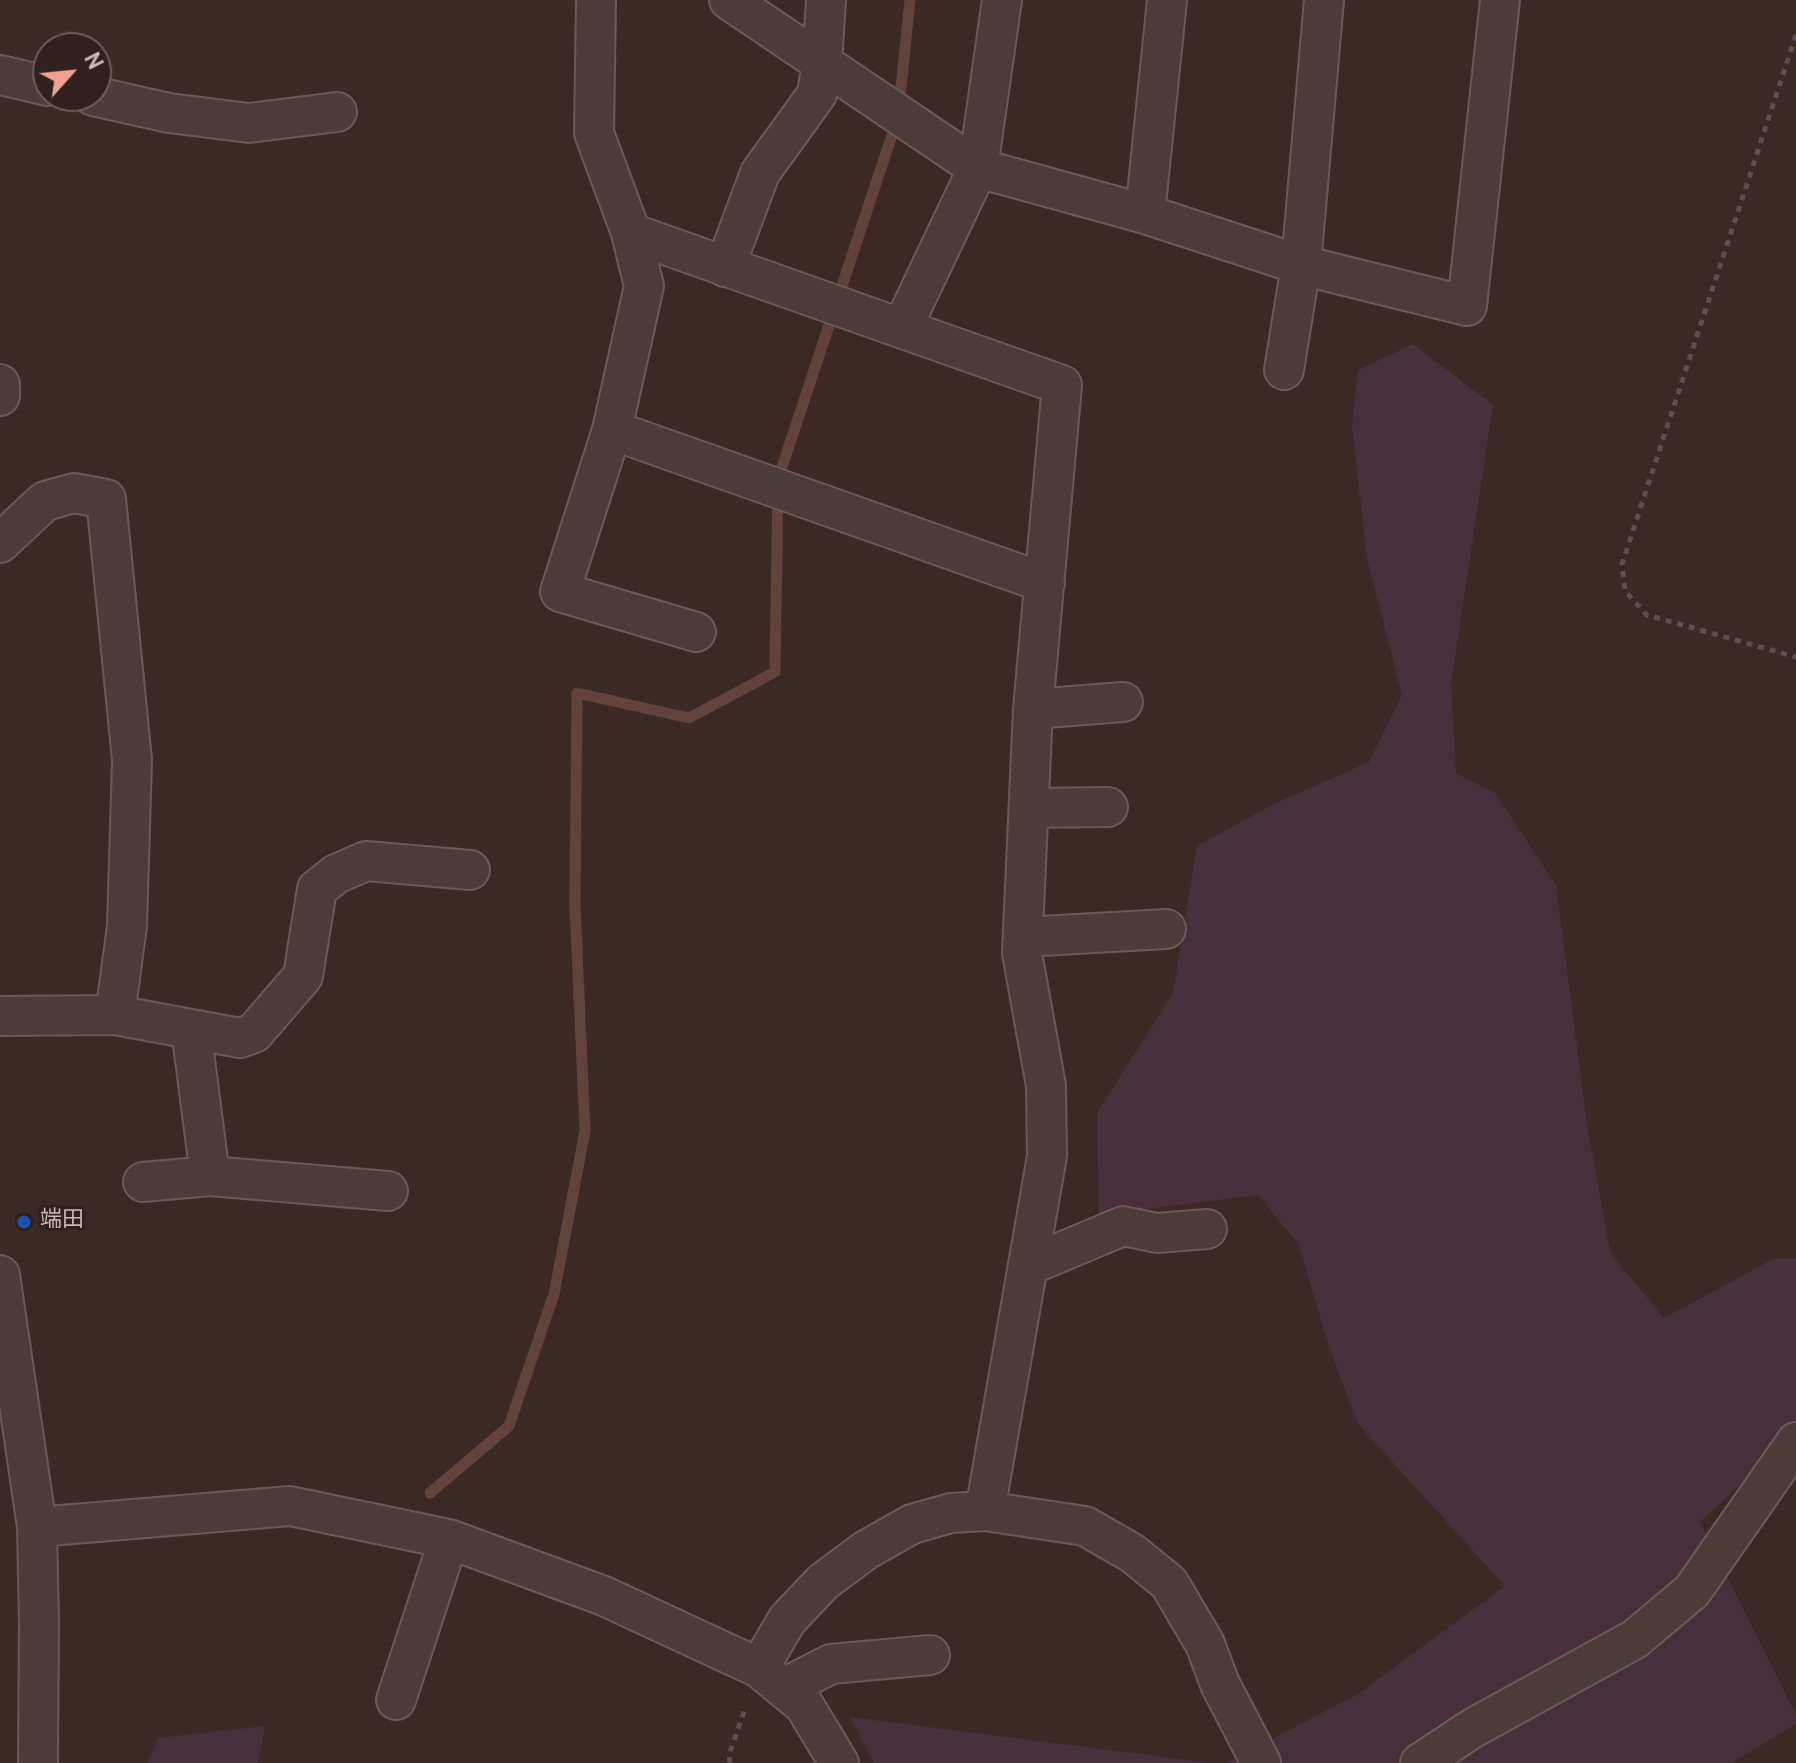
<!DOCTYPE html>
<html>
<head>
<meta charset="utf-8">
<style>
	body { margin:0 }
	#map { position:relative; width:1796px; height:1763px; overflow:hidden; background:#3c2925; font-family:Overpass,sans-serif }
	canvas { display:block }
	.north { position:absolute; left:32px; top:32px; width:80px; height:80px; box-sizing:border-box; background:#31211e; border:2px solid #6d5d5a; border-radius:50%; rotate:63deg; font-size:22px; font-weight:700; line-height:32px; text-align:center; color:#c8b8b5 }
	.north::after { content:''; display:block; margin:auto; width:28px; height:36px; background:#f1a290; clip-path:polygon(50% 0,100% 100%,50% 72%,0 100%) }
</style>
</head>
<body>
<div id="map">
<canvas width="1796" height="1763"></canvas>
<div class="north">N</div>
</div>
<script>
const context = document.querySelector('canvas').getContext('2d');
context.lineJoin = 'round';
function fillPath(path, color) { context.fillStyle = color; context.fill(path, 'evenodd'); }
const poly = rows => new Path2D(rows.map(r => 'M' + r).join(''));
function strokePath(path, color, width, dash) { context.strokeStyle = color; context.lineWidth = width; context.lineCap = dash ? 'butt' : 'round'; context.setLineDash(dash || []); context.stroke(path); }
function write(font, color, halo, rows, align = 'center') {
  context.font = font + ' Overpass,"Noto Sans JP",sans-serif'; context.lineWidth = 6; context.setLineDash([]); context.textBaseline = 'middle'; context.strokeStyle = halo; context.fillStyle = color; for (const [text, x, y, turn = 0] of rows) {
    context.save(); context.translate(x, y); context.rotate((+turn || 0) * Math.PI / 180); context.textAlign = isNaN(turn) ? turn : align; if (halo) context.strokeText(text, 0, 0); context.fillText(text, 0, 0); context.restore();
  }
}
fillPath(poly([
	[1413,344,1493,405,1451,684,1456,773,1495,793,1556,885,1588,1132,1611,1254,1664,1318,1773,1259,1796,1259,1796,1433,1700,1522,1796,1715,1796,1724,1732,1763,1226,1763,1358,1694,1505,1586,1358,1424,1329,1347,1299,1245,1258,1195,1099,1215,1097,1113,1173,993,1197,846,1276,803,1369,762,1402,695,1367,558,1352,426,1358,370],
	[850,1717,1210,1763,874,1763],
	[265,1726,258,1763,147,1763,158,1738]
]), '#47303b');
strokePath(poly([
	[430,1493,509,1426,554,1294,585,1131,575,905,577,693,689,718,775,672,778,479,898,117,910,0]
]), '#64423c', 11);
const minor = poly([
	[596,0,594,133,631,233,644,286,612,430,560,592,696,632],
	[729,0,978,168,1145,214,1301,265,1467,306,1500,0],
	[0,75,48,86],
	[93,96,169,113,249,123,337,112],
	[1145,214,1167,0],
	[631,233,1062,385,1033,709,1022,953,1046,1086,1047,1156,985,1511],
	[725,267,760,173,817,94,822,63,826,0],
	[902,328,978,168,1002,0],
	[1284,370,1301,265,1324,0],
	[0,384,0,396],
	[612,430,1045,583],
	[0,543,45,501,74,493,106,499,132,760,127,926,115,1015],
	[1033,709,1123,702],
	[1029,808,1108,807],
	[1023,937,1166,929],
	[0,1016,115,1015,240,1038,254,1033,303,976,317,889,336,874,366,861,470,870],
	[191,1029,210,1176],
	[143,1182,210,1176,388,1191],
	[1028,1266,1123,1226,1157,1233,1207,1229],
	[0,1275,37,1527,39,1623,38,1763],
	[37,1527,290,1506,449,1539,604,1596,759,1668,804,1705,839,1763],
	[759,1668,787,1620,823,1582,866,1550,912,1524,951,1513,985,1511,1085,1526,1132,1553,1169,1583,1205,1644,1220,1684,1261,1763],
	[786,1687,831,1664,930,1655],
	[396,1700,449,1539],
	[1420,1763,1473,1728,1635,1639,1692,1591,1796,1442]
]);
strokePath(minor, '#6a5a57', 42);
strokePath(poly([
	[1796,35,1622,564,1625,591,1647,615,1796,657],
	[730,1763,729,1755,746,1706]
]), '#604c53', 5, [6, 6]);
strokePath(minor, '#4c3c39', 38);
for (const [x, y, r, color] of [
	[24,1222,8,"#1a4fb4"]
]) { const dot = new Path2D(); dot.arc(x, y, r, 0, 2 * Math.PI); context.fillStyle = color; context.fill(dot); strokePath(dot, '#31211e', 3); }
write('22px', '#c8b8b5', '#31211e', [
	["端田",40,1222]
], 'left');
</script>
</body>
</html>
